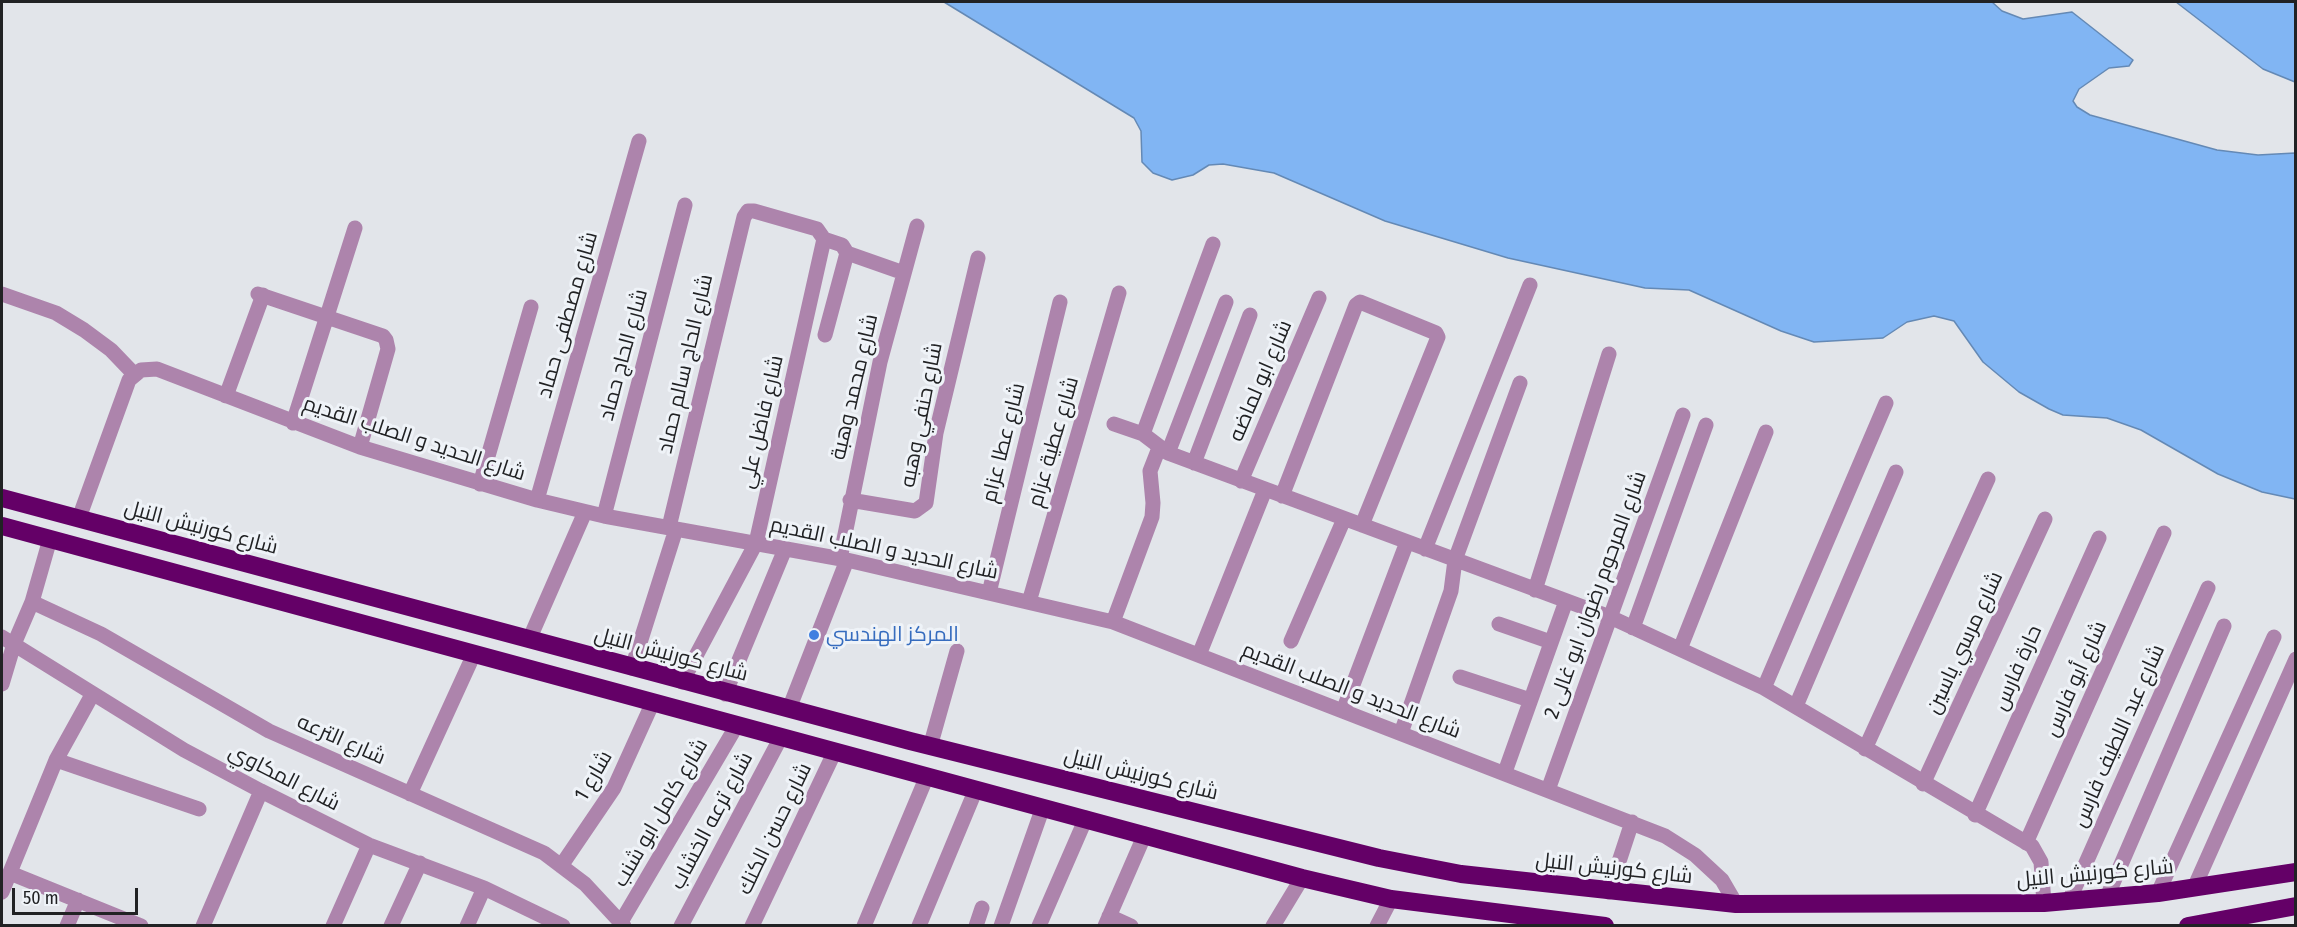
<!DOCTYPE html>
<html>
<head>
<meta charset="utf-8">
<style>
	body { margin:0 }
	#map { position:relative; width:2297px; height:927px; overflow:hidden; background:#e2e5ea; font-family:"Fira Sans Condensed",sans-serif }
	canvas { display:block }
	.frame { position:absolute; inset:0; border:3px solid #212224; pointer-events:none }
	.scale { position:absolute; left:12px; top:888px; width:126px; height:27px; box-sizing:border-box; border:3px solid #212224; border-top:0; padding-left:8px; font-size:18px; line-height:21px; white-space:nowrap; color:#212224; -webkit-text-stroke:4px #eff3f8; paint-order:stroke }
</style>
</head>
<body>
<div id="map">
<canvas width="2297" height="927"></canvas>
<div class="frame"></div>
<div class="scale">50 m</div>
</div>
<script>
const context = document.querySelector('canvas').getContext('2d');
context.lineJoin = 'round';
function fillPath(path, color) { context.fillStyle = color; context.fill(path, 'evenodd'); }
const poly = rows => new Path2D(rows.map(r => 'M' + r).join(''));
function strokePath(path, color, width, dash) { context.strokeStyle = color; context.lineWidth = width; context.lineCap = dash ? 'butt' : 'round'; context.setLineDash(dash || []); context.stroke(path); }
function write(font, color, halo, rows, align = 'center') {
  context.font = font + ' "Fira Sans Condensed",Cairo,sans-serif'; context.lineWidth = 6; context.setLineDash([]); context.textBaseline = 'middle'; context.strokeStyle = halo; context.fillStyle = color; for (const [text, x, y, turn = 0] of rows) {
    context.save(); context.translate(x, y); context.rotate((+turn || 0) * Math.PI / 180); context.textAlign = isNaN(turn) ? turn : align; if (halo) context.strokeText(text, 0, 0); context.fillText(text, 0, 0); context.restore();
  }
}
const water = poly([
	[944,2,1992,2,2002,11,2023,19,2072,12,2133,60,2129,66,2109,68,2079,89,2073,101,2077,107,2090,115,2217,150,2258,155,2295,153,2295,499,2262,492,2218,474,2141,430,2107,418,2063,415,2049,409,2019,392,1983,362,1954,321,1934,316,1907,322,1883,338,1814,342,1781,331,1689,290,1645,288,1508,258,1385,221,1274,173,1223,164,1209,165,1193,175,1172,180,1153,173,1142,162,1141,131,1134,118,944,2],
	[2176,2,2295,2,2295,82,2263,69,2176,2]
]);
fillPath(water, '#81b5f3');
strokePath(water, '#6489b5', 1.5);
strokePath(poly([
	[824,239,842,245,847,253,825,335],
	[847,253,904,273],
	[2,294,56,313,84,330,111,350,134,374],
	[258,294,383,336,386,340,388,349,360,447],
	[226,396,263,295],
	[293,423,355,228],
	[1114,424,1143,434,1168,453,1610,617,1764,688,2032,846,2041,862,2044,903],
	[1143,434,1213,244],
	[1168,453,1226,302],
	[1194,463,1250,315],
	[1241,481,1319,298],
	[480,484,531,307],
	[1282,496,1356,305,1360,302,1436,333,1438,337,1362,525],
	[537,500,639,141],
	[850,500,915,511,926,503,936,433,978,258],
	[604,516,685,205],
	[79,518,129,380,141,370,157,369,360,447,537,500,604,516,847,560,1113,622,1665,836,1695,855,1722,880,1736,904],
	[669,527,744,217,748,211,754,211,817,229,824,239,756,543,682,682],
	[1425,549,1530,285],
	[840,559,880,362,917,226],
	[1535,590,1609,354],
	[989,593,1060,302],
	[32,602,101,634,269,731,544,853,585,884,624,926],
	[1029,602,1119,293],
	[1113,622,1152,517,1153,503,1150,471,1159,448],
	[1499,624,1551,642],
	[1633,628,1706,425],
	[2,637,184,750,261,791,369,845,484,888,563,926],
	[529,640,585,512],
	[1291,641,1344,519],
	[1680,649,1766,432],
	[1199,655,1265,490],
	[632,668,676,529],
	[1460,677,1530,700],
	[2,684,14,644,32,602,50,539],
	[1764,688,1886,403],
	[725,694,785,549],
	[1796,706,1896,472],
	[789,709,847,560],
	[1343,711,1407,542],
	[1401,733,1451,591,1455,560,1520,383],
	[930,747,957,651],
	[1865,749,1988,479],
	[56,760,199,809],
	[1505,772,1566,601],
	[1923,784,2045,519],
	[1548,790,1683,415],
	[410,794,474,654],
	[1975,815,2099,538],
	[2026,843,2164,533],
	[561,866,614,788,653,702],
	[10,873,141,926],
	[2194,888,2296,659],
	[2,892,56,760,92,695],
	[1609,892,1632,822],
	[2158,893,2274,637],
	[2107,897,2224,626],
	[2069,901,2208,588],
	[1109,916,1131,926],
	[621,922,737,725],
	[67,926,78,900],
	[203,926,261,791],
	[333,926,369,845],
	[391,926,420,863],
	[467,926,484,888],
	[681,926,781,737],
	[752,926,835,751],
	[864,926,927,776],
	[919,926,976,789],
	[976,926,982,908],
	[1001,926,1043,807],
	[1039,926,1086,818],
	[1105,926,1145,834],
	[1273,926,1302,878],
	[1377,926,1391,899]
]), '#ad84ac', 15);
strokePath(poly([
	[2,498,910,741,1379,858,1461,874,1736,904,2044,903,2158,893,2296,872],
	[2,526,1302,878,1391,899,1605,926],
	[2188,926,2296,906]
]), '#640067', 18);
for (const [x, y, r, color] of [
	[814,635,6,"#3f7fe0"]
]) { const dot = new Path2D(); dot.arc(x, y, r, 0, 2 * Math.PI); context.fillStyle = color; context.fill(dot); strokePath(dot, '#eff3f8', 2); }
write('21px', '#212224', '#eff3f8', [
	["شارع مصطفى حماد",568,315,-74],
	["شارع الحاج حماد",624,355,-75],
	["شارع الحاج سالم حماد",686,364,-77],
	["شارع ابو لماضه",1261,381,-67],
	["شارع محمد وهبة",855,387,-77],
	["شارع حنفي وهبه",922,415,-79],
	["شارع فاضل علي",762,422,-77],
	["شارع الحديد و الصلب القديم",414,439,18],
	["شارع عطية عزام",1054,442,-74],
	["شارع عطا عزام",1004,443,-76],
	["شارع كورنيش النيل",201,528,15],
	["شارع الحديد و الصلب القديم",884,549,12],
	["شارع المرحوم رضوان ابو غالى 2",1596,595,-70],
	["شارع مرسي ياسين",1965,643,-65],
	["شارع كورنيش النيل",671,655,15],
	["حارة فارس",2018,668,-66],
	["شارع أبو فارس",2076,679,-66],
	["شارع الحديد و الصلب القديم",1351,691,21],
	["شارع عبد اللطيف فارس",2119,736,-66],
	["شارع الترعه",341,740,24],
	["شارع كورنيش النيل",1141,775,14],
	["شارع 1",594,776,-60],
	["شارع المكاوي",284,778,27],
	["شارع كامل ابو شنب",661,813,-60],
	["شارع ترعه الخشاب",712,821,-62],
	["شارع حسن الكنك",775,829,-64],
	["شارع كورنيش النيل",1614,869,6],
	["شارع كورنيش النيل",2095,874,-5]
]);
write('21px', '#366cbe', '#eff3f8', [
	["المركز الهندسي",826,635]
], 'left');
</script>
</body>
</html>
